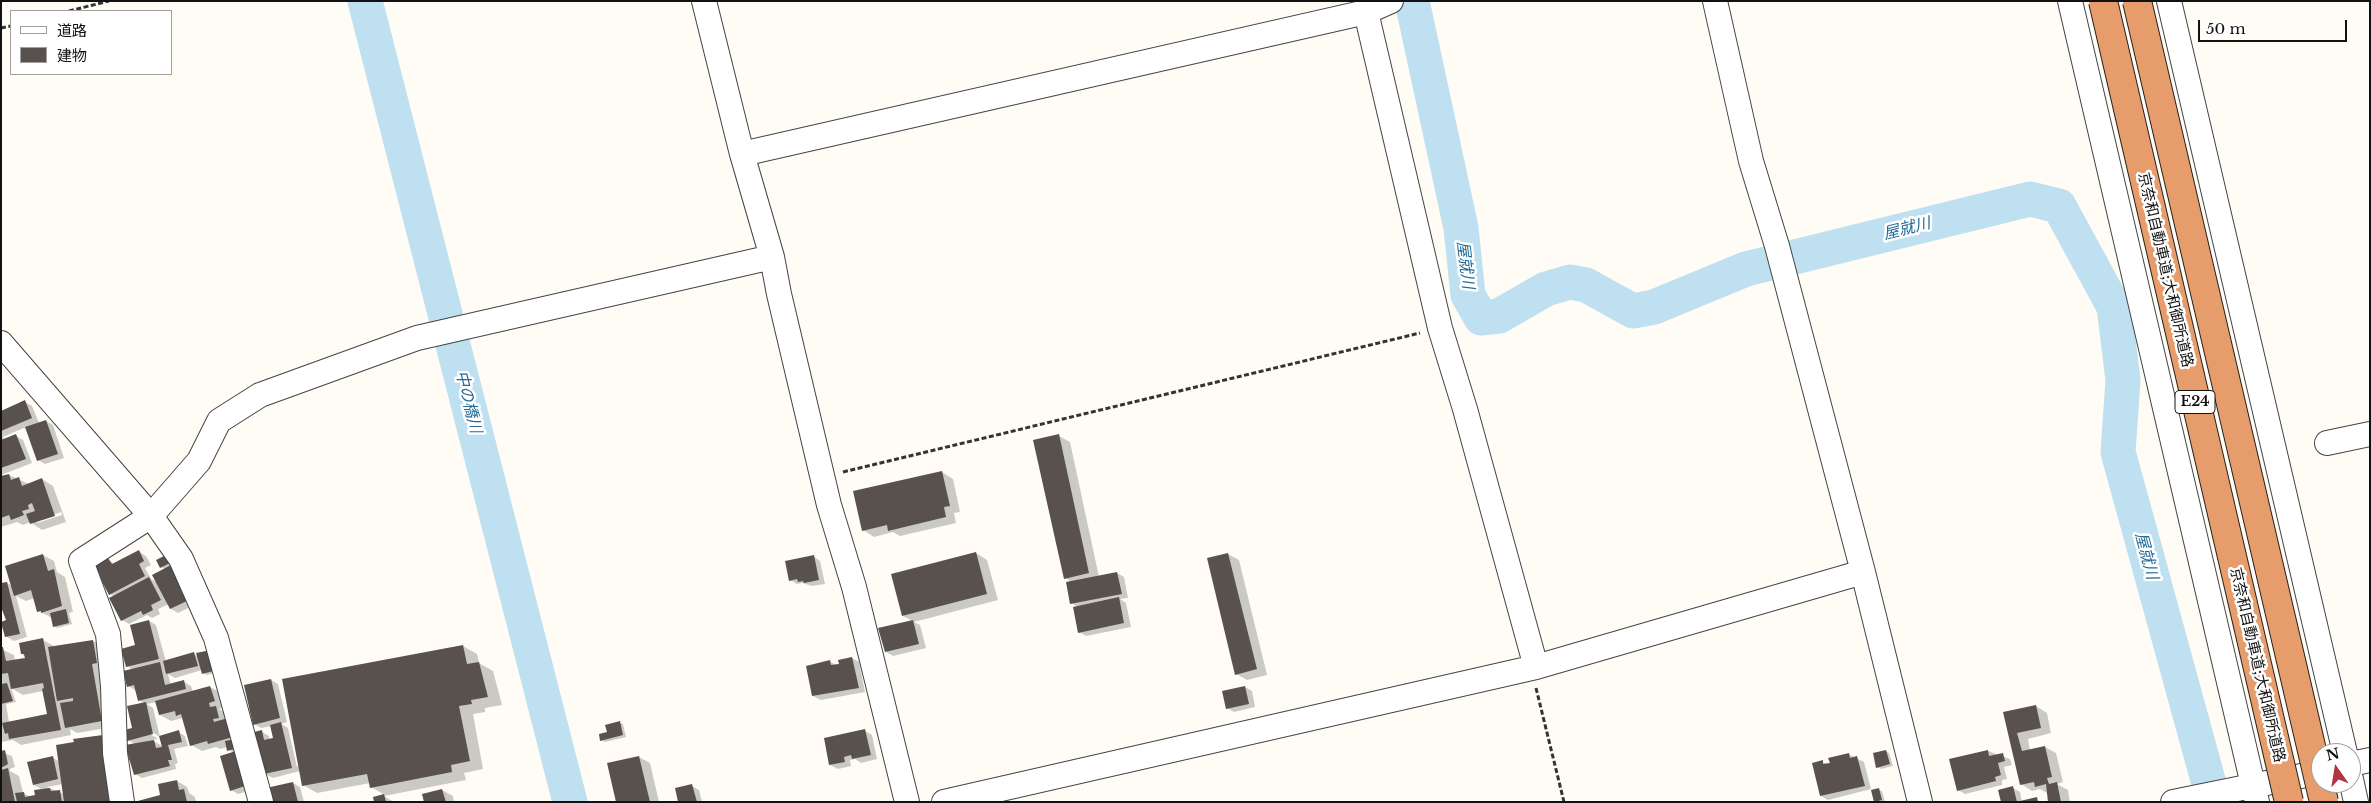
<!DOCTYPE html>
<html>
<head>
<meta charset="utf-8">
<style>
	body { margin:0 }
	#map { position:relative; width:2371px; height:803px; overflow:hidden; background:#fefcf5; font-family:"Libre Baskerville","Noto Sans JP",serif }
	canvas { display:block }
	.frame { position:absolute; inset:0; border:2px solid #111; pointer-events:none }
	.legend { position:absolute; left:10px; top:10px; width:162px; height:65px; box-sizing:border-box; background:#fff; border:1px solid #a0a0a0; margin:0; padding:6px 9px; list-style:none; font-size:15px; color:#111 }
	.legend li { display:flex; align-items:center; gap:10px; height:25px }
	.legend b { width:25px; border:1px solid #a0a0a0 }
	.north { position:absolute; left:2311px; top:743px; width:50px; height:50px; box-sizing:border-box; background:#fff; border:1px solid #a0a0a0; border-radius:50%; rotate:347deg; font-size:14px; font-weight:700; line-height:20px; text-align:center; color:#111 }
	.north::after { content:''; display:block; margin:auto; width:18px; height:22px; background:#b43542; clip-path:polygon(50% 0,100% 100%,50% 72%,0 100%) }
	.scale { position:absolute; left:2198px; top:20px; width:149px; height:22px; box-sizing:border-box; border:2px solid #111; border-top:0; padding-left:6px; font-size:15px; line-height:18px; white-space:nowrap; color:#111; -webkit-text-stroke:4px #fff; paint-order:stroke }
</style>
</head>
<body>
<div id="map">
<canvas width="2371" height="803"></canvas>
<div class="frame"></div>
<ul class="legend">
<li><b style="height:6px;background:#fff"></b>道路</li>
<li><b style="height:14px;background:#58514e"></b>建物</li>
</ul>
<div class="north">N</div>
<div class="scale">50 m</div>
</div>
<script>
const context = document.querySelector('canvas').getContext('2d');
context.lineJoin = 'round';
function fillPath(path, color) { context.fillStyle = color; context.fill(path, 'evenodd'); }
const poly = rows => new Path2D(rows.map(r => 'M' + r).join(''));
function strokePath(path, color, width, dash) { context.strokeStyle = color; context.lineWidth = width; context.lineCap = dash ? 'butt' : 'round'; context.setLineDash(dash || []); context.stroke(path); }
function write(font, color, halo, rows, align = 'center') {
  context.font = font + ' "Libre Baskerville","Noto Sans JP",serif'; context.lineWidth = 5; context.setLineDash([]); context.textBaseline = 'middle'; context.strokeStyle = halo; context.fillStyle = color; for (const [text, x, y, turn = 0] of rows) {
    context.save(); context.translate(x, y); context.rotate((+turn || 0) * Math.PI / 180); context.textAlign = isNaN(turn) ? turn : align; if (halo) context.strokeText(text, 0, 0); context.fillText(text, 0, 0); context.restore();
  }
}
fillPath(poly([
	[25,402,32,406,39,423,46,421,53,425,64,458,45,464,38,460,26,427,3,437,5,440,16,436,23,440,32,463,1,475,1,412],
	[1059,436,1070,442,1099,577,1117,573,1124,577,1128,598,1120,599,1126,603,1131,627,1086,636,1079,632,1078,607,1071,603,1072,582,1065,578],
	[942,472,953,479,960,512,954,513,956,523,900,536,893,532,874,537,863,530],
	[9,475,29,484,42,479,53,486,66,522,42,530,30,522,23,525,17,522,1,527,1,478],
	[61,512,62,515,37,523,37,521],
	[139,552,146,556,151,565,145,568,151,579,158,583,165,569,161,567,166,556,196,604,178,613,171,609,169,604,158,609,160,614,152,618,147,615,129,624,122,620,114,596,110,594,108,560,115,564],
	[976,553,987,560,998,600,914,622,920,625,926,648,893,656,886,652,912,621,903,616],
	[1228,554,1239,560,1267,675,1247,680,1236,674],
	[43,555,54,561,57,572,65,577,73,612,69,613,72,624,57,628,54,626,52,618,39,611,35,598,26,601,16,596,27,637,14,641,7,637,5,630,1,628,1,622,8,621,7,583,12,586],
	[813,556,820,561,825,584,812,586,802,583,797,584,790,580],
	[149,621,156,625,166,662,194,654,219,672,206,675,202,670,175,678,168,674,171,685,184,682,191,686,193,692,210,687,221,693,225,707,219,709,227,713,240,750,233,751,243,757,252,790,238,794,231,790,233,753,227,747,220,749,216,747,202,751,191,745,182,718,171,721,160,715,156,702,147,704,153,708,160,737,149,730,147,732,158,739,152,740,164,747,178,732,185,736,188,746,174,749,178,763,175,764,176,769,142,778,135,774,135,744,128,740,145,704,139,700,135,690,128,686,133,670,127,666],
	[43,640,54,646,93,641,104,647,112,727,77,733,70,729,71,735,21,745,13,740,1,742,1,649,14,655,15,661,26,659,22,653],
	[11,688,23,695,43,691,48,715,9,722,6,704,16,702],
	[463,646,477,654,479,663,493,671,502,705,485,708,485,712,473,714,483,769,464,773,466,780,384,796,394,802,375,802,374,798,385,795,371,787,370,783,317,793,303,785,300,771,273,778,265,774,262,732,269,736,270,740,275,738,272,726,261,728,254,724,271,680,278,684,287,722,281,724,288,728,297,767],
	[852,658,859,662,865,692,821,700,813,696,830,662,837,665],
	[1245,687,1252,691,1255,707,1234,712,1227,708],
	[2036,706,2047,713,2051,733,2028,739,2030,751,2045,747,2056,753,2063,782,2057,784,2068,790,2070,802,2050,802,2047,793,2040,789,2032,791,2021,784,2005,713],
	[620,723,623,724,626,737,605,742,601,740],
	[865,731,872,735,877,759,861,763,855,759,850,760,851,766,838,769,830,765],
	[1886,751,1889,753,1893,766,1881,769,1877,767],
	[1988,751,2010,759,2012,765,2004,767,2007,779,2002,780,2002,785,1965,794,1958,790],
	[1,752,12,756,15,767,10,769,10,771,19,776,23,793,31,797,36,796,43,790,34,785,52,757,122,802,1,802],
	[63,784,64,794,47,787],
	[1848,754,1864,762,1871,789,1828,800,1821,796,1822,762,1827,764],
	[639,757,650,763,659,802,618,802,609,764],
	[177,781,187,787,189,793,195,797,196,802,138,802,162,796],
	[293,783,300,787,304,802,271,802],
	[692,786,699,790,702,802,679,802],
	[2013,788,2020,792,2022,802,2003,802],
	[442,790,453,796,454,802,425,802],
	[1879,790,1882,791,1885,802,1875,801]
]), '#0003');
strokePath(poly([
	[365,1,570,802],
	[1412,1,1461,228,1468,295,1481,318,1499,316,1546,289,1570,282,1586,285,1633,311,1654,307,1746,269,2030,199,2059,206,2114,307,2123,380,2118,452,2214,802]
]), '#bfe0f1', 35);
fillPath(poly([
	[25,400,32,418,1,431,1,411],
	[46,420,58,454,37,461,25,427],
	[16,434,26,459,1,468,1,440],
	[1059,434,1089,573,1064,579,1033,440],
	[942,471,950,506,944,507,946,517,888,531,887,525,862,531,853,491],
	[9,474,11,480,19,477,22,486,42,478,55,516,30,524,26,514,35,511,32,503,28,505,29,509,22,511,24,515,11,520,9,515,1,518,1,476],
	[139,550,144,561,139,564,145,576,109,595,94,566,108,558,112,564],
	[976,552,987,594,902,616,891,574],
	[1228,553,1257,669,1235,675,1207,558],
	[43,554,48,571,54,569,62,606,41,613,41,611,37,612,31,590,14,596,5,566],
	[166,555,170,563,160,568,156,560],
	[814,555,819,580,804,583,803,581,798,582,797,579,789,581,785,561],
	[171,565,189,600,170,609,152,575],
	[1117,572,1122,594,1070,604,1066,582],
	[149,577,161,600,151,605,153,610,143,615,141,611,121,621,109,598],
	[7,582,20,634,5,637,1,622,6,620,1,607,1,583],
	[1119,597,1124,623,1078,633,1073,607],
	[66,609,69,623,53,627,50,613],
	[149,620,159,659,126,667,121,649,135,645,130,625],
	[913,620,919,644,885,652,878,628],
	[43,638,61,730,9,739,8,733,5,734,2,723,47,714,42,689,44,688,43,683,11,689,8,673,1,674,1,647,3,647,6,661,25,658,24,654,21,654,19,643],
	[93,640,97,663,92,664,102,721,65,728,60,703,73,701,73,698,57,701,48,647],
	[463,645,467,664,479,662,488,697,471,700,472,704,459,706,470,761,451,765,452,772,370,788,367,774,302,786,282,679],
	[211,650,217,670,202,674,196,653],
	[194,652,198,666,166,674,163,661],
	[852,657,859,688,812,696,806,666,830,660,831,665,839,664,838,660],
	[160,662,165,685,184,680,186,689,138,701,134,685,127,687,123,671],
	[271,679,280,718,253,725,244,685],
	[7,683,13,701,1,704,1,684],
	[210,686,215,701,209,703,210,707,216,706,219,718,213,719,214,722,228,718,233,737,208,744,207,741,190,746,181,714,176,716,175,711,159,715,155,701],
	[1245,686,1249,704,1226,709,1222,691],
	[146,702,153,734,127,741,124,730,132,728,127,706],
	[2036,705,2041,728,2017,733,2022,751,2045,746,2052,777,2047,778,2049,784,2057,782,2061,802,2048,802,2046,784,2035,787,2034,782,2020,785,2003,712],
	[620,721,623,735,600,741,599,734,607,732,605,725],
	[281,722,292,768,264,774,254,732,262,730,264,740,273,738,270,725],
	[865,729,871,755,852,759,851,755,844,757,845,762,829,765,824,738],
	[179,730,182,742,168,745,172,760,168,760,170,766,134,775,125,745,154,740,156,748,162,747,159,736],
	[103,735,112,802,64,802,56,745,74,742,73,739],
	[235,739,238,748,227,751,225,741],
	[5,750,8,764,1,768,1,751],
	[1886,750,1890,764,1876,768,1873,753],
	[1988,750,1989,756,2003,753,2005,761,1998,763,2001,775,1995,777,1996,781,1957,791,1949,759],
	[236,751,245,786,230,791,220,756],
	[1849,753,1850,758,1857,756,1865,786,1820,796,1812,763,1823,760,1823,764,1830,763,1828,758],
	[53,756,58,779,33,785,27,762],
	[639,756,650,802,616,802,607,763],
	[8,768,15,802,1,802,1,770],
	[177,780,179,790,184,789,187,802,134,802,160,795,158,784],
	[293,782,298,802,270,802,266,788],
	[692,784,697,802,678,802,675,788],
	[2013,786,2017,802,2001,802,1998,790],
	[50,788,51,791,60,790,62,802,17,802,15,793,24,792,25,797,35,795,34,790],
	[1879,788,1882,800,1874,802,1871,790],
	[442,789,446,802,424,802,422,794],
	[384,794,386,802,374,802,373,797],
	[2037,797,2038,802,2020,802,2020,801]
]), '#58514e');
const street = poly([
	[704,1,742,154,772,257,779,294,829,505,854,587,907,802],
	[1715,1,1751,161,1777,246,1863,572,1920,802],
	[2070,1,2257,802],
	[2169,1,2345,753],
	[1366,12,1440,328,1465,409,1536,667],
	[742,154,1366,12,1391,1],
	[1,343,151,516,181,559,216,638,261,802],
	[2327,443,2370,434],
	[2351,764,2370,760],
	[2351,779,2356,802],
	[122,802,115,753,113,686,108,634,81,561,151,516,199,461,219,421,260,395,417,338,772,257],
	[944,802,1536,667,1863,572],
	[2173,802,2321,772]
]);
strokePath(street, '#444', 26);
strokePath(poly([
	[69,11,109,1],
	[1,28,11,26],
	[843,472,1420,333],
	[1536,688,1564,802]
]), '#333', 3, [5, 2.5]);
strokePath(street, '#fff', 24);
const highwayBridge = poly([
	[2103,1,2289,802],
	[2137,1,2324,802]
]);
strokePath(highwayBridge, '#222', 30, []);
strokePath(highwayBridge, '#e69d6b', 28);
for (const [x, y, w] of [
	[2195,402,40]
]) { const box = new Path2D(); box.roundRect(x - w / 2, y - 11.5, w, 23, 4); context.fillStyle = '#fff'; context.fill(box); strokePath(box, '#111', 1); }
write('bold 14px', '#111', null, [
	["E24",2195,402]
]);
write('15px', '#111', '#fff', [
	["京奈和自動車道;大和御所道路",2165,270,77],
	["京奈和自動車道;大和御所道路",2257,665,77]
]);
write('italic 16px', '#256b97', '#fff', [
	["屋就川",1907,229,-14],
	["屋就川",1465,265,83],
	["中の橋川",468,402,76],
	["屋就川",2146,556,75]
]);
</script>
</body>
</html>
